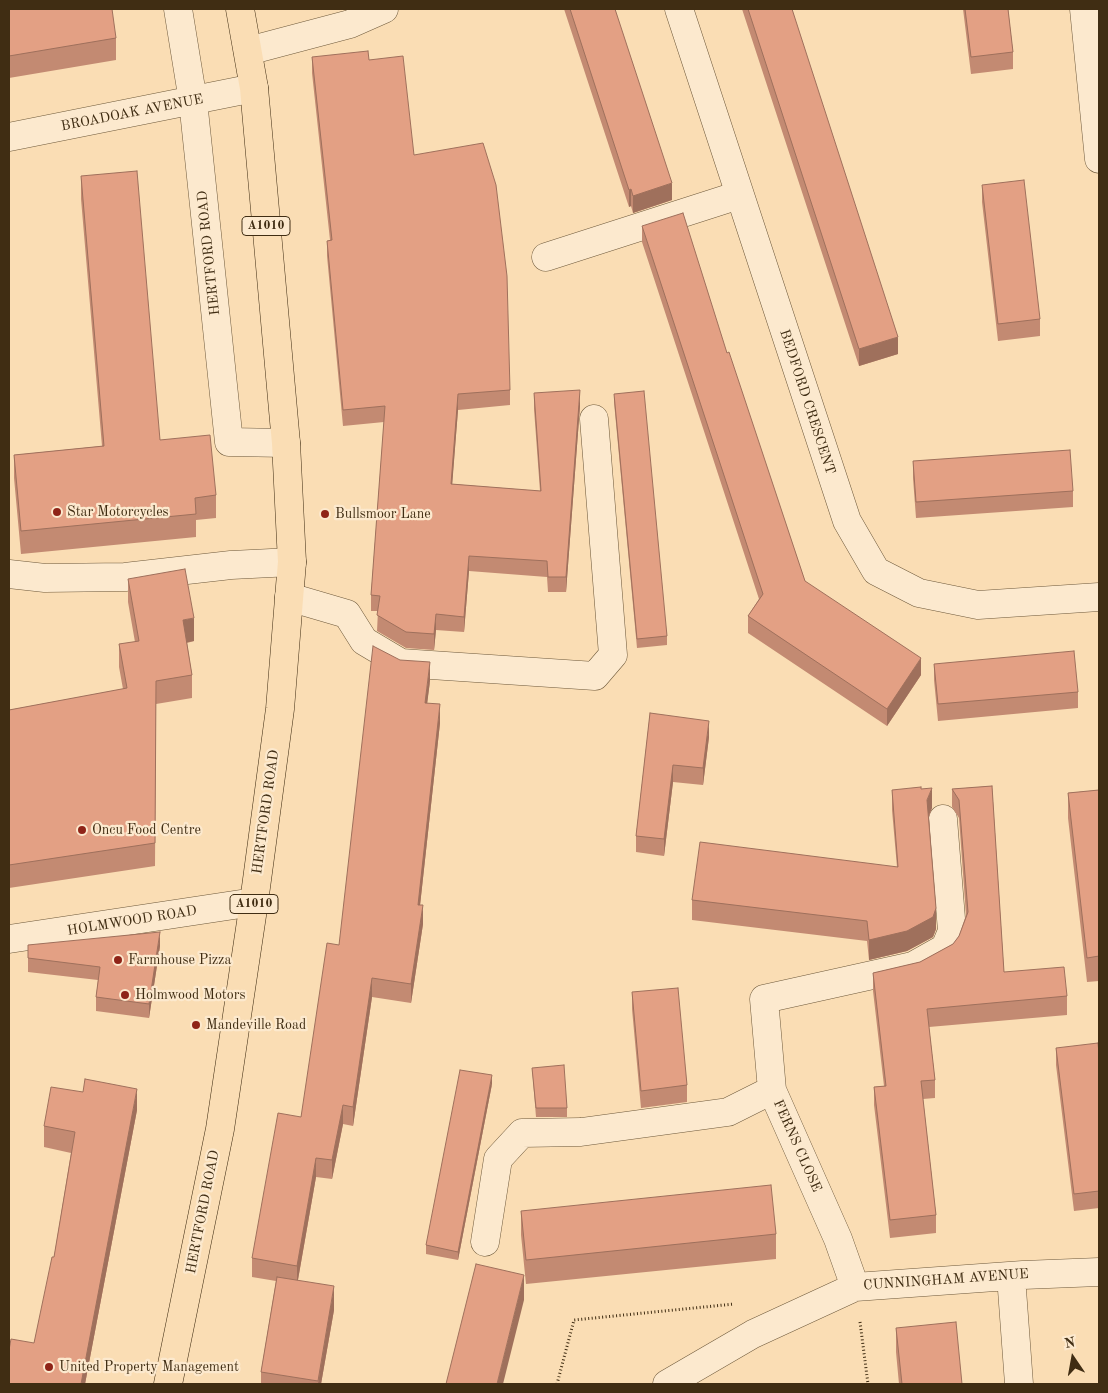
<!DOCTYPE html>
<html>
<head>
<meta charset="utf-8">
<style>
	body { margin:0 }
	#map { position:relative; width:1108px; height:1393px; overflow:hidden; background:#faddb4; font-family:"Old Standard TT",serif }
	canvas { display:block }
	.frame { position:absolute; inset:0; border:10px solid #402d13; pointer-events:none }
	.north { position:absolute; left:1048px; top:1333px; width:50px; height:50px; -webkit-text-stroke:4px #fce9ce; paint-order:stroke; rotate:348deg; font-size:14px; font-weight:700; line-height:20px; text-align:center; color:#402d13 }
	.north::after { content:''; display:block; margin:auto; width:18px; height:22px; background:#402d13; clip-path:polygon(50% 0,100% 100%,50% 72%,0 100%) }
</style>
</head>
<body>
<div id="map">
<canvas width="1108" height="1393"></canvas>
<div class="frame"></div>
<div class="north">N</div>
</div>
<script>
const context = document.querySelector('canvas').getContext('2d');
context.lineJoin = 'round';
const poly = rows => new Path2D(rows.map(r => 'M' + r).join(''));
function strokePath(path, color, width, dash) { context.strokeStyle = color; context.lineWidth = width; context.lineCap = dash ? 'butt' : 'round'; context.setLineDash(dash || []); context.stroke(path); }
function fillPath(path, color) { context.fillStyle = color; context.fill(path, 'evenodd'); }
function write(font, color, halo, rows, align = 'center') {
  context.font = font + ' "Old Standard TT",serif'; context.lineWidth = 4.5; context.setLineDash([]); context.textBaseline = 'middle'; context.strokeStyle = halo; context.fillStyle = color; for (const [text, x, y, turn = 0] of rows) {
    context.save(); context.translate(x, y); context.rotate((+turn || 0) * Math.PI / 180); context.textAlign = isNaN(turn) ? turn : align; if (halo) context.strokeText(text, 0, 0); context.fillText(text, 0, 0); context.restore();
  }
}
const minor = poly([
	[178,9,193,101,229,442,286,443],
	[679,9,847,521,876,571,919,593,978,605,1099,597],
	[1084,9,1099,159],
	[248,51,350,24,384,9],
	[9,137,254,88],
	[546,257,739,195],
	[9,574,45,578,125,577,231,565,292,562],
	[289,597,347,614,364,641,401,663,595,676,613,655,594,419],
	[9,939,254,902],
	[485,1242,498,1159,522,1133,581,1132,728,1112,772,1090],
	[1011,1276,1019,1384],
	[855,1287,838,1239,772,1090,764,999,913,966,945,948,952,931,943,819],
	[667,1384,753,1334,855,1287,1023,1275,1099,1272]
]);
const major = poly([
	[168,1384,220,1129,254,902,280,709,292,562,286,443,254,88,240,9]
]);
strokePath(minor, '#6e593b', 29);
strokePath(major, '#402d13', 29);
strokePath(poly([
	[860,1322,868,1384],
	[557,1384,574,1320,734,1304]
]), '#402d13', 3, [1, 2.5]);
strokePath(minor, '#fce9ce', 28);
strokePath(major, '#faddb4', 28);
fillPath(poly([
	[9,9,116,38,116,60,9,78],
	[564,9,615,9,672,200,633,213,631,206,629,207],
	[742,9,792,9,898,354,859,366],
	[963,9,1008,9,1013,52,1013,69,971,74],
	[312,57,369,60,414,155,510,390,510,405,458,410,452,484,540,491,534,409,534,393,580,406,566,592,548,592,547,577,469,571,464,632,436,630,434,650,406,648,377,631,378,611,371,611,371,595,384,422,343,426,327,256,327,241,330,240,312,73],
	[81,176,160,440,216,495,216,518,196,520,196,537,21,554,14,478,14,455,102,446,81,199],
	[982,185,1040,319,1040,336,998,341,982,202],
	[642,226,727,353,805,581,921,675,887,726,748,633,748,616,759,599,642,242],
	[614,394,667,636,667,645,637,648,614,402],
	[913,461,1073,491,1073,507,916,518,913,478],
	[128,579,194,641,187,643,192,675,192,698,156,704,155,866,9,888,9,710,123,689,119,667,119,644,135,642,128,602],
	[934,664,1078,692,1078,708,938,721,934,680],
	[430,681,427,703,440,723,420,905,423,924,411,1003,372,997,353,1126,343,1124,332,1179,316,1177,298,1280,334,1310,321,1384,261,1384,261,1372,276,1281,252,1277,252,1258,301,1117,339,945],
	[650,713,709,737,703,785,673,782,664,856,636,852,636,836],
	[992,786,1004,972,1067,996,1067,1015,929,1027,935,1080,935,1098,923,1099,936,1215,936,1233,890,1238,874,1105,874,1087,884,1086,873,991,873,973,920,962,953,944,959,936,966,915,959,818,952,807,952,789],
	[921,789,932,808,929,817,936,929,933,937,907,951,869,960,867,941,692,920,692,900,897,867,892,810,892,790],
	[1099,790,1099,981,1087,982,1068,818,1068,793],
	[28,945,160,946,149,1018,96,1011,96,997,98,980,28,972],
	[632,992,687,1085,687,1102,641,1108,632,1009],
	[1056,1048,1099,1053,1099,1208,1074,1211,1056,1065],
	[532,1068,567,1108,567,1117,536,1117],
	[492,1084,458,1260,426,1254,426,1245],
	[137,1110,85,1384,34,1343,54,1257,71,1153,44,1147,44,1126],
	[521,1211,776,1234,776,1259,526,1284,521,1235],
	[896,1328,962,1384,899,1384,896,1352]
]), '#c38a72');
fillPath(poly([
	[672,183,672,200,633,213,633,196],
	[631,189,631,206,629,207,629,190],
	[898,337,898,354,859,366,859,349],
	[580,390,580,406,566,592,566,577],
	[458,394,458,410,451,500,451,484],
	[469,556,469,571,464,632,464,617],
	[436,614,436,630,434,650,434,634],
	[194,618,194,641,183,643,183,620],
	[921,658,921,675,887,726,887,709],
	[430,662,430,681,425,721,425,703],
	[440,704,440,723,418,924,418,905],
	[709,721,709,737,703,785,703,768],
	[673,765,673,782,664,856,664,839],
	[932,788,932,808,927,820,927,800],
	[423,905,423,924,411,1003,411,984],
	[936,908,936,929,933,937,907,951,869,960,869,940],
	[160,932,160,946,149,1018,149,1004],
	[372,978,372,997,353,1126,353,1107],
	[492,1075,492,1084,458,1260,458,1252],
	[137,1089,137,1110,85,1384,81,1384],
	[343,1105,343,1124,332,1179,332,1160],
	[316,1158,316,1177,297,1285,297,1266],
	[524,1275,524,1300,503,1384,497,1384],
	[334,1286,334,1310,321,1384,318,1384]
]), '#9f705c');
const building = poly([
	[9,9,112,9,116,38,9,56,9,9],
	[570,9,615,9,672,183,633,196,631,189,629,190,570,9],
	[748,9,792,9,898,337,859,349,748,9],
	[965,9,1008,9,1013,52,971,57,965,9],
	[368,51,369,60,403,56,414,155,483,143,496,185,507,276,510,390,458,394,451,484,541,491,534,393,580,390,566,577,548,577,547,561,469,556,464,617,436,614,434,634,406,632,377,615,380,596,371,595,385,406,343,410,327,241,332,240,312,57,368,51],
	[137,171,160,440,210,435,216,495,195,498,196,514,21,531,14,455,104,446,81,176,137,171],
	[1024,180,1040,319,998,324,982,185,1024,180],
	[683,213,727,353,729,352,805,581,921,658,887,709,748,616,763,594,642,226,683,213],
	[644,391,667,636,637,639,614,394,644,391],
	[1070,450,1073,491,916,502,913,461,1070,450],
	[185,569,194,618,183,620,192,675,156,681,155,843,9,865,9,710,127,688,119,644,139,641,128,579,185,569],
	[373,646,400,660,430,662,425,703,440,704,418,905,423,905,411,984,372,978,353,1107,343,1105,332,1160,316,1158,297,1266,252,1258,278,1113,301,1117,327,943,339,945,373,646],
	[1074,651,1078,692,938,704,934,664,1074,651],
	[650,713,709,721,703,768,673,765,664,839,636,836,650,713],
	[992,786,1004,972,1064,967,1067,996,927,1009,935,1080,921,1081,936,1215,890,1220,874,1087,886,1086,873,973,920,962,953,944,959,936,968,912,959,800,952,789,992,786],
	[921,787,921,789,932,788,927,800,936,908,933,917,907,931,869,940,867,921,692,900,700,842,898,867,892,790,921,787],
	[1099,790,1099,956,1087,958,1068,793,1099,790],
	[160,932,149,1004,96,997,100,967,28,958,28,945,160,932],
	[678,988,687,1085,641,1091,632,992,678,988],
	[1098,1043,1099,1053,1099,1191,1074,1194,1056,1048,1098,1043],
	[564,1065,567,1108,536,1108,532,1068,564,1065],
	[460,1070,492,1075,458,1252,426,1245,460,1070],
	[85,1079,137,1089,81,1384,9,1384,9,1350,11,1339,34,1343,52,1257,54,1257,75,1132,44,1126,51,1087,83,1092,85,1079],
	[771,1185,776,1234,526,1260,521,1211,771,1185],
	[476,1264,524,1275,497,1384,446,1384,476,1264],
	[277,1277,334,1286,318,1381,261,1372,277,1277],
	[956,1322,962,1384,902,1384,896,1328,956,1322]
]);
fillPath(building, '#e3a084');
strokePath(building, '#9f705c', 1);
for (const [x, y, r, color] of [
	[57,512,5,"#8f2418"],
	[325,514,5,"#8f2418"],
	[82,830,5,"#8f2418"],
	[118,960,5,"#8f2418"],
	[125,995,5,"#8f2418"],
	[196,1025,5,"#8f2418"],
	[49,1367,5,"#8f2418"]
]) { const dot = new Path2D(); dot.arc(x, y, r, 0, 2 * Math.PI); context.fillStyle = color; context.fill(dot); strokePath(dot, '#fce9ce', 2); }
for (const [x, y, w] of [
	[266,226,48],
	[254,904,48]
]) { const box = new Path2D(); box.roundRect(x - w / 2, y - 9.5, w, 19, 4); context.fillStyle = '#fce9ce'; context.fill(box); strokePath(box, '#402d13', 1); }
write('bold 12px', '#402d13', null, [
	["A1010",266,226],
	["A1010",254,904]
]);
write('14px', '#402d13', '#fce9ce', [
	["BROADOAK AVENUE",132,113,-11],
	["HERTFORD ROAD",209,253,-96],
	["BEDFORD CRESCENT",807,402,72],
	["HERTFORD ROAD",266,812,-82],
	["HOLMWOOD ROAD",132,921,-9],
	["FERNS CLOSE",797,1146,66],
	["HERTFORD ROAD",203,1212,-79],
	["CUNNINGHAM AVENUE",946,1280,-4]
]);
write('14px', '#402d13', '#fce9ce', [
	["Star Motorcycles",67,512],
	["Bullsmoor Lane",335,514],
	["Oncu Food Centre",92,830],
	["Farmhouse Pizza",128,960],
	["Holmwood Motors",135,995],
	["Mandeville Road",206,1025],
	["United Property Management",59,1367]
], 'left');
</script>
</body>
</html>
